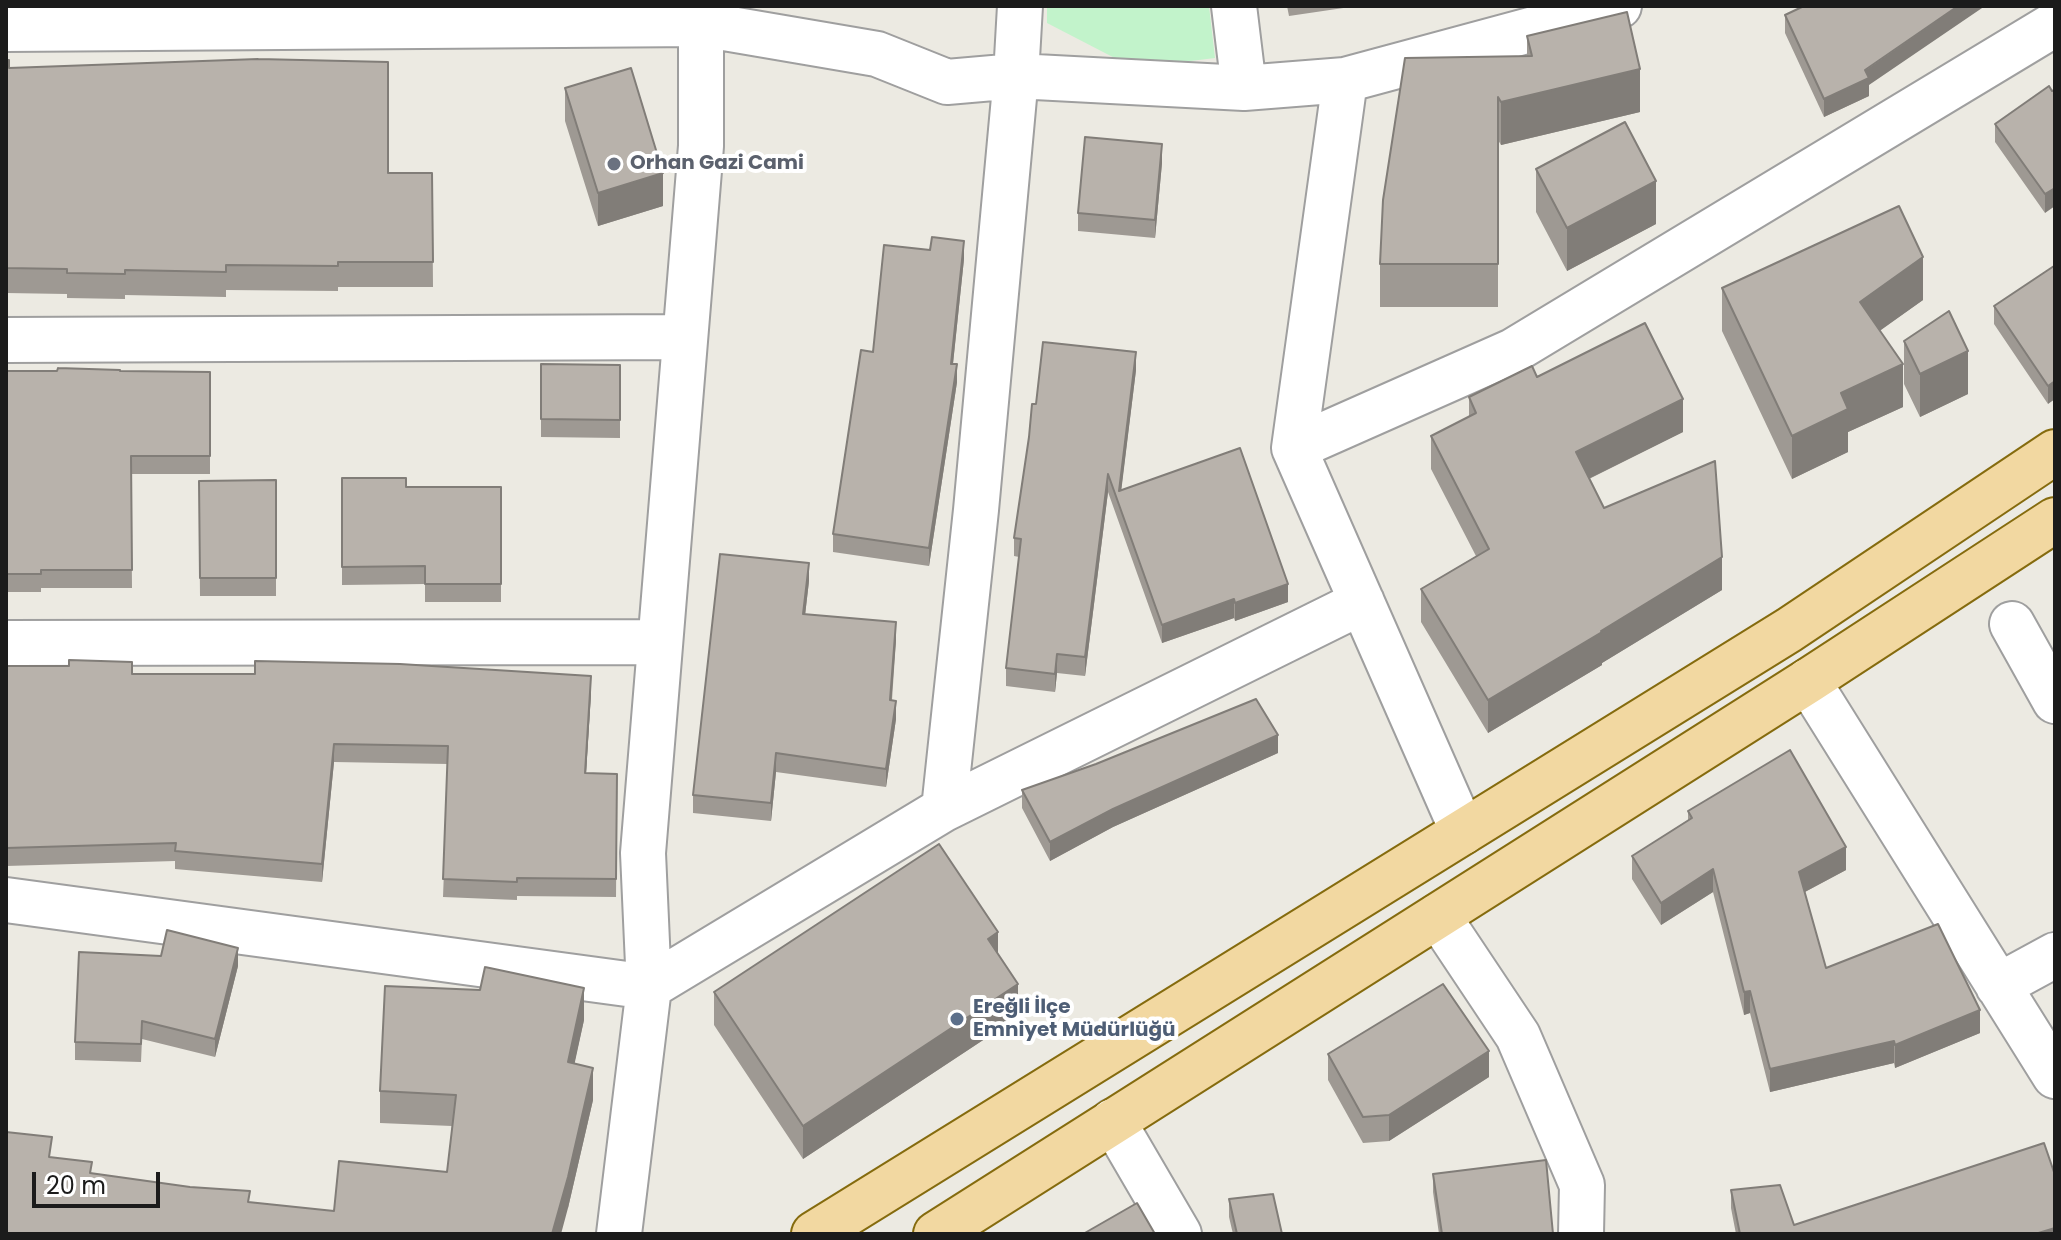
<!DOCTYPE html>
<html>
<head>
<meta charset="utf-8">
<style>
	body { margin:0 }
	#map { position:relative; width:2061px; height:1240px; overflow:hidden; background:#eceae2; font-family:Poppins,sans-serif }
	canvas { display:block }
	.frame { position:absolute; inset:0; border:8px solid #1b1b1b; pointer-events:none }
	.scale { position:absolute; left:32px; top:1172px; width:128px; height:36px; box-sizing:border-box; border:4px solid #1b1b1b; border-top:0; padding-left:10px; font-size:24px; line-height:28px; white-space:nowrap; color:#1b1b1b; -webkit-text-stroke:6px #fff; paint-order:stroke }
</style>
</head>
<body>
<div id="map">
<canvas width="2061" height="1240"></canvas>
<div class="frame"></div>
<div class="scale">20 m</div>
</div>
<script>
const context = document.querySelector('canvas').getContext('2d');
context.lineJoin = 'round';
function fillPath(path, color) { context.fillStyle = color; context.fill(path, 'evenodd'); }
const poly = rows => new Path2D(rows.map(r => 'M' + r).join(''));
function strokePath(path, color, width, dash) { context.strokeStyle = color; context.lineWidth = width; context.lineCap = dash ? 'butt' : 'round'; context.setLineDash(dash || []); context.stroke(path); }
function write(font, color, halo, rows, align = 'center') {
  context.font = font + ' Poppins,sans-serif'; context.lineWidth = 8; context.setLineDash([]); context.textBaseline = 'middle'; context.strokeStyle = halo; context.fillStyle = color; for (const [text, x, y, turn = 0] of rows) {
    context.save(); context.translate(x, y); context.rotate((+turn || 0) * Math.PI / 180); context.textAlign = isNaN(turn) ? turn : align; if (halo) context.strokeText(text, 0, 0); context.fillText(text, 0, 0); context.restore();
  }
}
fillPath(poly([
	[1047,6,1209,6,1215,58,1134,68,1047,23]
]), '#c2f3cb');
const minor = poly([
	[1234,6,1244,88],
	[6,29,701,24,877,54,947,82,1016,76,1244,88,1345,80,1619,6],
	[1345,80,1294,448,1463,832],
	[6,340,685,337],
	[1294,448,1513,351,2055,24],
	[2012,624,2055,701],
	[6,643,660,642],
	[1808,681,2055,1076],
	[944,809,976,510,1016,76,1020,6],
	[6,900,649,987,944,809,1362,602],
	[1438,916,1518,1036,1582,1185,1581,1234],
	[1998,986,2055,955],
	[1113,1121,1179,1234],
	[619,1234,649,987,643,853,701,146,701,24]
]);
const major = poly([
	[814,1234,1789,630,2055,452],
	[936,1234,1808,681,2055,520]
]);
strokePath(minor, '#9f9f9f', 48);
strokePath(major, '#856b0e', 48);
strokePath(minor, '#fff', 44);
strokePath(major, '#f2d8a1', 44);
fillPath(poly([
	[1287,6,1357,6,1289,16],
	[1785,15,1869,85,1869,96,1824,117,1785,33],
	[1527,36,1640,112,1501,145,1498,140,1498,307,1380,307,1380,264,1527,56],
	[6,60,9,68,388,173,432,173,433,287,338,287,338,291,226,290,226,297,125,295,125,299,67,298,67,294,6,293],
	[565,88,663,206,598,226,565,121],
	[2052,91,2045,213,1995,142,1995,124],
	[1162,163,1155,238,1078,231,1078,213],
	[1536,169,1656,224,1567,271,1536,212],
	[964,259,953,364,957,382,929,566,833,552,833,534,873,352],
	[2055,268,2048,404,1994,324,1994,306],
	[1722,288,1923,300,1880,330,1903,407,1848,432,1848,452,1792,479,1722,331],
	[1904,341,1968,394,1920,417,1904,384],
	[541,364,620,365,620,438,541,437],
	[1136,370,1121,490,1288,602,1235,621,1234,618,1162,643,1108,492,1085,676,1057,673,1055,692,1006,686,1006,668,1019,557,1014,556,1014,538,1029,437,1036,404],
	[6,371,210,372,210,474,131,474,132,588,41,588,41,592,6,592],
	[1537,377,1683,432,1589,479,1604,508,1722,590,1602,663,1602,665,1488,733,1421,622,1421,589,1476,556,1431,469,1431,436,1469,417,1469,397],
	[342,478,406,487,501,487,501,602,425,602,425,584,342,585],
	[276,480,276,596,200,596,199,481],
	[809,581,805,615,896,640,892,700,896,719,886,787,776,772,771,821,693,813,693,795],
	[6,666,69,666,132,674,591,694,586,773,617,774,616,897,517,896,517,900,443,897,448,764,334,762,322,882,175,869,175,861,6,866],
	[1278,753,1113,827,1050,861,1022,808,1022,790],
	[1688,811,1846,870,1805,892,1826,968,1980,1033,1895,1068,1894,1063,1770,1092,1750,1013,1744,1015,1713,892,1661,925,1632,879,1632,856,1688,820],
	[998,954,1018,1017,803,1159,714,1025,714,992],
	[161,956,238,966,215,1057,142,1039,141,1062,75,1060,75,1042],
	[480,990,584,1020,574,1064,593,1100,568,1208,6,1234,52,1158,92,1173,250,1202,334,1211,447,1172,452,1126,380,1123,380,1091],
	[1328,1054,1489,1077,1389,1141,1363,1143,1328,1080],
	[1433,1174,1553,1234,1439,1234,1433,1192],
	[1731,1190,1794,1225,2055,1234,1736,1234,1731,1208],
	[1229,1199,1282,1234,1233,1234,1229,1217]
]), '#9e9993');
fillPath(poly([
	[1958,6,1985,6,1869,85,1869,96,1824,117,1824,99],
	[1640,69,1640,112,1501,145,1501,102],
	[1162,144,1162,163,1155,238,1155,220],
	[663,173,663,206,598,226,598,193],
	[1656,181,1656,224,1567,271,1567,228],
	[2055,188,2055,206,2045,213,2045,194],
	[964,241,964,259,951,382,951,364],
	[1923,257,1923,300,1860,345,1860,302],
	[1968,351,1968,394,1920,417,1920,374],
	[1136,352,1136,370,1119,509,1119,491],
	[957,364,957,382,929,566,929,548],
	[1903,364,1903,407,1848,432,1848,452,1792,479,1792,436,1841,393],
	[2055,381,2055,399,2048,404,2048,386],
	[1683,399,1683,432,1576,485,1576,452],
	[1108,474,1108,492,1085,676,1085,657],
	[1722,557,1722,590,1602,663,1602,665,1488,733,1488,700],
	[809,563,809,581,803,633,803,614],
	[1288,584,1288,602,1235,621,1235,603],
	[1234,599,1234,618,1162,643,1162,625],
	[896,622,896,640,890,718,890,700],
	[1057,654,1057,673,1055,692,1055,674],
	[591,676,591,694,585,791,585,773],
	[896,701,896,719,886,787,886,769],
	[1278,735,1278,753,1113,827,1050,861,1050,842,1113,809],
	[334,744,334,762,322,882,322,864],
	[776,753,776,772,771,821,771,803],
	[1846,847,1846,870,1799,895,1799,872],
	[1713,869,1713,892,1661,925,1661,903],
	[998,932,998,965,988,939],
	[238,948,238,966,215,1057,215,1039],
	[1018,984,1018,1017,803,1159,803,1126],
	[584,988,584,1020,568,1094,568,1062],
	[1750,991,1750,1013,1744,1015,1744,992],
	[1980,1010,1980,1033,1895,1068,1895,1045],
	[1894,1041,1894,1063,1770,1092,1770,1069],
	[1489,1051,1489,1077,1389,1141,1389,1115],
	[593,1068,593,1100,568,1208,561,1234,552,1234],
	[2055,1228,2055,1234,2035,1234]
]), '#817d78');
const building = poly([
	[1804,6,1958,6,1865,70,1869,78,1824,99,1785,15,1804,6],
	[1627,12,1640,69,1501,102,1498,97,1498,264,1380,264,1383,200,1405,58,1532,56,1527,36,1627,12],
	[258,59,388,62,388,173,432,173,433,262,338,262,338,266,226,265,226,272,125,270,125,274,67,273,67,269,6,268,6,60,9,60,9,68,258,59],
	[631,68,663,173,598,193,565,88,631,68],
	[2049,86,2052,91,2055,90,2055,188,2045,194,1995,124,2049,86],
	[1625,122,1656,181,1567,228,1536,169,1625,122],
	[1085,137,1162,144,1155,220,1078,213,1085,137],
	[1899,206,1923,257,1860,302,1903,364,1841,393,1848,409,1792,436,1722,288,1899,206],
	[932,237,964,241,951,364,957,364,929,548,833,534,861,350,873,352,884,245,930,250,932,237],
	[2054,266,2055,268,2055,381,2048,386,1994,306,2054,266],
	[1949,311,1968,351,1920,374,1904,341,1949,311],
	[1645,323,1683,399,1576,452,1604,508,1715,461,1722,557,1601,631,1602,632,1488,700,1421,589,1489,549,1431,436,1476,413,1469,397,1532,366,1537,377,1645,323],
	[1043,342,1136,352,1119,491,1240,448,1288,584,1235,603,1234,599,1162,625,1108,474,1085,657,1057,654,1055,674,1006,668,1021,539,1014,538,1029,437,1032,404,1036,404,1043,342],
	[541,364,620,365,620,420,541,419,541,364],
	[58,368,120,370,120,371,210,372,210,456,131,456,132,570,41,570,41,574,6,574,6,371,57,371,58,368],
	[342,478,406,478,406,487,501,487,501,584,425,584,425,566,342,567,342,478],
	[276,480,276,578,200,578,199,481,276,480],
	[720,554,809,563,803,614,896,622,890,700,896,701,886,769,776,753,771,803,693,795,720,554],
	[69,660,132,662,132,674,255,674,255,661,400,664,591,676,585,773,617,774,616,879,517,878,517,882,443,879,448,746,334,744,322,864,175,851,176,843,6,848,6,666,69,666,69,660],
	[1256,699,1278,735,1113,809,1050,842,1022,790,1096,764,1256,699],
	[1790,750,1846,847,1799,872,1826,968,1938,924,1980,1010,1895,1045,1894,1041,1770,1069,1750,991,1744,992,1713,869,1661,903,1632,856,1692,818,1688,811,1790,750],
	[939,844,998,932,988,939,1018,984,803,1126,714,992,939,844],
	[167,930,238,948,215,1039,142,1021,141,1044,75,1042,79,952,161,956,167,930],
	[485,967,584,988,568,1062,593,1068,568,1177,552,1234,6,1234,6,1132,52,1137,49,1157,92,1162,90,1173,190,1187,250,1191,248,1202,334,1211,339,1161,447,1172,456,1095,380,1091,385,986,480,990,485,967],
	[1443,984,1489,1051,1389,1115,1363,1117,1328,1054,1443,984],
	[2044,1143,2055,1175,2055,1228,2035,1234,1740,1234,1731,1190,1780,1185,1794,1225,2044,1143],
	[1546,1160,1553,1234,1442,1234,1433,1174,1546,1160],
	[1273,1194,1282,1234,1237,1234,1229,1199,1273,1194],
	[1137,1203,1155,1234,1083,1234,1137,1203]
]);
fillPath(building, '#b8b2ab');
strokePath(building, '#817d78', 2);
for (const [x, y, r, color] of [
	[614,164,8,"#6b7280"],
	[957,1019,8,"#5c6f8a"]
]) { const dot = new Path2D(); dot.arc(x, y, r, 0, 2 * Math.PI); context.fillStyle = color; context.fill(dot); strokePath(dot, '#fff', 3); }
write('bold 20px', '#5b616d', '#fff', [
	["Orhan Gazi Cami",630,164]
], 'left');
write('bold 20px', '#4e5e75', '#fff', [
	["Ereğli İlçe",973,1008],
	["Emniyet Müdürlüğü",973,1031]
], 'left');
</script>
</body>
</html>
